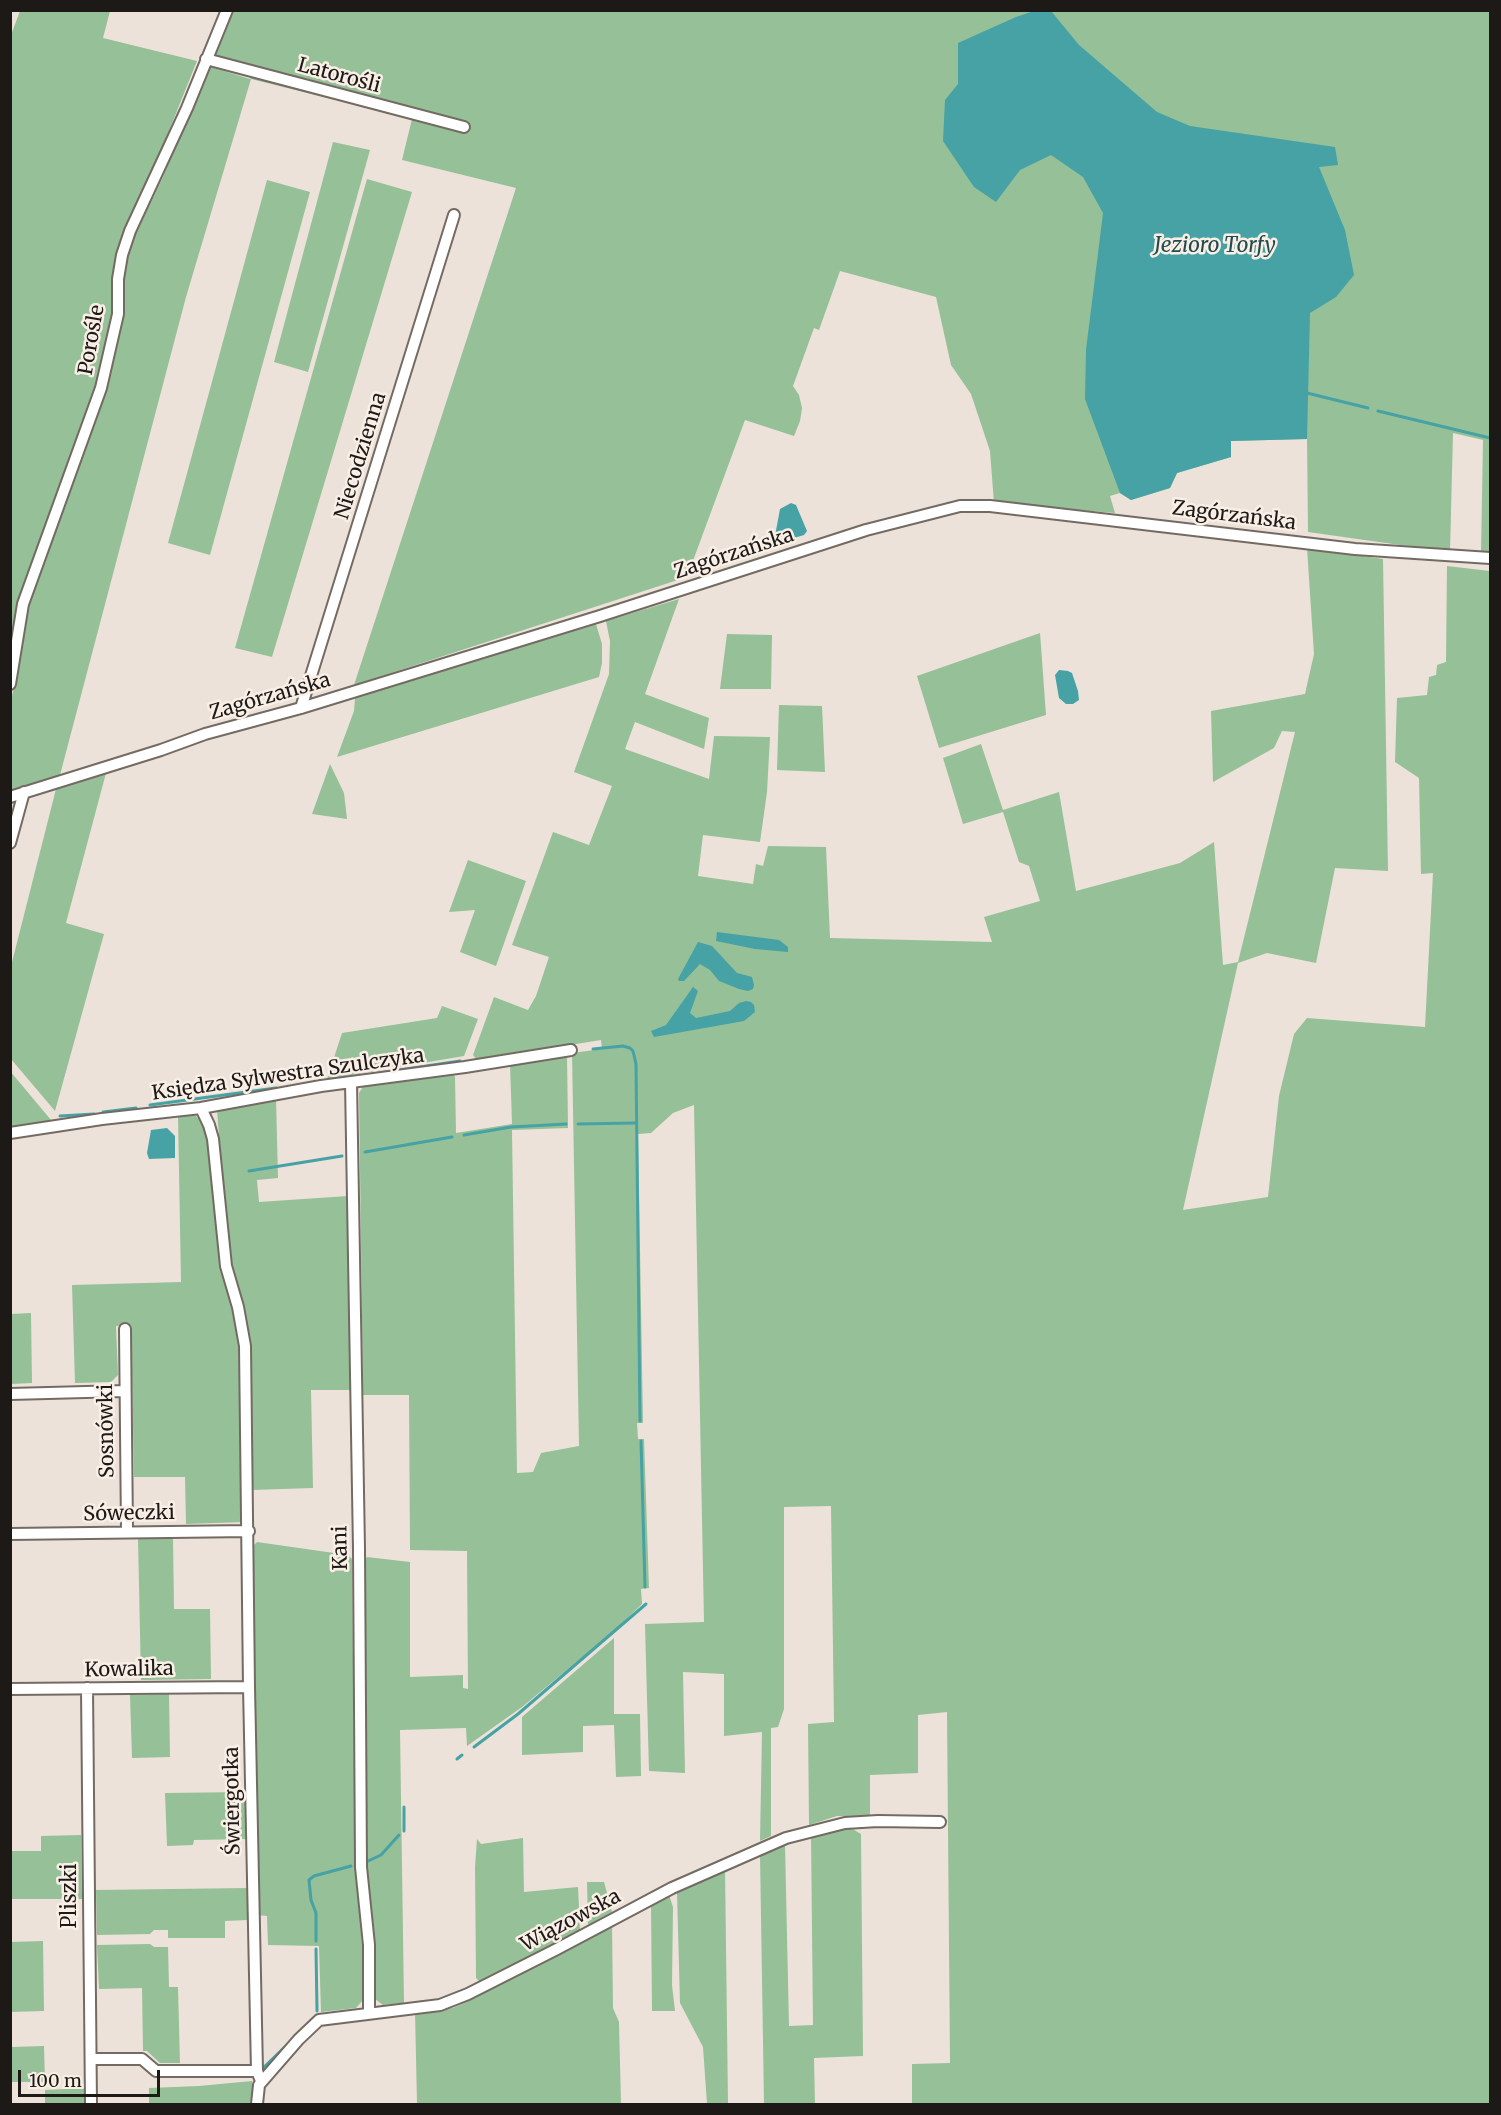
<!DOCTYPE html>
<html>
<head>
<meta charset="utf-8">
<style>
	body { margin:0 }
	#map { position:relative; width:1501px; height:2115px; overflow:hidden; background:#ece2d9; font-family:Merriweather,serif }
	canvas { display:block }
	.frame { position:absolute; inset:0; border:12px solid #1c1916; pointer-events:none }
	.scale { position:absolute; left:18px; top:2070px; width:142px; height:27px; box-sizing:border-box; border:3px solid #1c1916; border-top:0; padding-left:8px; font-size:18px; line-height:21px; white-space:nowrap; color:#1c1916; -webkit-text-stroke:4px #f9efe6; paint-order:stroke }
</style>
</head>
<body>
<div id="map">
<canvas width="1501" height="2115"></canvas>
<div class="frame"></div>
<div class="scale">100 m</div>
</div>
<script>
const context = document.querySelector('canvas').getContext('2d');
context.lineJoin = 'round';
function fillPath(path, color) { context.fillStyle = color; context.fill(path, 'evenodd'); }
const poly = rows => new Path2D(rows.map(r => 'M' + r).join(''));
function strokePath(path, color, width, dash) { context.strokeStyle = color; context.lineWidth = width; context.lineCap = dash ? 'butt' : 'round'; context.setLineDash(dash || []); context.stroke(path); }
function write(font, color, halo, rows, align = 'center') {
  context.font = font + ' Merriweather,serif'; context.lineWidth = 5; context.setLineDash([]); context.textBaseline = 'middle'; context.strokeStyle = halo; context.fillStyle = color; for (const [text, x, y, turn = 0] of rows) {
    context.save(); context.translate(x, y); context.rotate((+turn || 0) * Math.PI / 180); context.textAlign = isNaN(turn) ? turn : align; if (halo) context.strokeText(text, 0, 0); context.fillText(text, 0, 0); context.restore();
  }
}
fillPath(poly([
	[20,11,110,11,103,38,197,61,158,158,120,243,114,263,111,324,97,387,19,603,11,668,11,35],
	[234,11,1490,11,1490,556,1481,554,1483,440,1453,433,1450,552,1308,532,1307,439,1231,441,1231,457,1177,473,1170,488,1131,500,1120,493,1110,496,1115,513,994,503,990,451,971,394,951,365,936,297,840,271,819,330,814,328,793,386,799,395,802,408,800,421,794,436,745,420,687,577,354,685,516,188,402,160,412,119,251,79,186,297,60,775,11,790,11,700,17,675,27,609,113,365,122,326,123,283,129,248,163,177,208,66,250,79,255,68,213,56],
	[333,142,370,150,308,372,274,362],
	[367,179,412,192,272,657,235,648],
	[267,180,310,192,210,555,168,543],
	[1307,548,1383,559,1388,871,1335,868,1316,963,1267,953,1238,963,1183,1210,1268,1197,1279,1096,1294,1034,1307,1018,1425,1027,1433,873,1421,874,1419,778,1395,762,1397,698,1427,695,1429,677,1436,675,1437,665,1446,662,1447,566,1490,571,1490,2104,912,2104,912,2064,950,2063,947,1712,918,1715,918,1773,870,1775,870,1816,837,1816,809,1825,808,1724,834,1722,831,1506,784,1507,784,1709,778,1727,771,1728,771,1836,760,1841,762,1732,724,1736,724,1674,683,1672,685,1773,649,1771,645,1624,704,1622,694,1105,673,1113,651,1133,638,1134,643,1423,637,1423,638,1439,644,1439,649,1588,641,1589,642,1604,614,1631,522,1707,467,1746,466,1728,400,1730,404,2003,383,2005,375,1999,373,1927,367,1868,364,1562,367,1557,410,1562,410,1677,463,1675,463,1688,468,1689,467,1551,410,1550,409,1395,363,1395,359,1093,364,1085,451,1071,455,1077,456,1133,512,1124,510,1063,567,1054,568,1128,512,1130,517,1473,533,1472,541,1453,579,1446,572,1053,602,1049,601,1040,477,1060,473,1055,494,997,528,1010,536,996,549,957,512,945,553,832,589,845,612,786,574,772,609,674,610,641,606,621,679,599,645,694,709,718,704,749,635,722,625,749,709,779,714,736,770,737,767,792,760,842,703,835,698,876,753,884,756,864,763,866,768,846,826,847,830,938,992,942,984,917,1040,901,1029,866,1019,862,1003,812,963,824,943,758,981,744,1003,810,1059,792,1076,891,1180,863,1214,842,1223,965,1238,962,1295,732,1282,731,1274,748,1213,782,1211,711,1305,694,1314,654],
	[596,624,602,644,602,663,599,677,337,757,354,711,355,698],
	[1040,633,1046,715,939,748,917,676],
	[727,634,772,635,771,689,720,689],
	[779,705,822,706,825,772,777,770],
	[330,764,344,793,347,819,312,814],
	[106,773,66,923,104,934,55,1111,11,1059,11,966,56,789],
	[468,860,526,881,496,966,460,952,475,910,449,912],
	[442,1006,478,1019,464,1056,327,1079,342,1033,437,1018],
	[10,1071,51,1120,51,1124,11,1129],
	[276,1099,278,1178,257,1180,259,1202,348,1196,351,1390,311,1390,313,1488,252,1490,249,1366,226,1234,217,1109],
	[193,1114,201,1120,210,1144,239,1322,245,1522,186,1524,185,1477,134,1477,131,1325,116,1326,118,1375,111,1382,75,1383,72,1285,181,1282,178,1115],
	[31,1313,32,1383,11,1384,11,1314],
	[173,1538,174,1609,210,1609,211,1679,141,1680,138,1539],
	[257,1542,348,1555,352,1559,355,1858,363,1955,363,2000,356,2008,321,2012,319,1946,268,1945,267,1916,257,1915,253,1546],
	[614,1638,614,1714,640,1714,641,1776,616,1777,614,1725,583,1726,583,1752,522,1755,522,1717],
	[169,1694,170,1757,132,1758,130,1695],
	[246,1792,247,1839,194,1840,193,1845,167,1846,165,1793],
	[851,1828,861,1834,863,2056,814,2058,815,2104,764,2104,760,1854,785,1845,789,2026,813,2025,811,1835],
	[81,1835,82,1899,11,1899,11,1851,41,1851,41,1836],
	[523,1838,524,1892,578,1887,580,1930,480,1982,476,1978,475,1867,477,1839,481,1844],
	[725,1868,728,2104,707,2104,703,2047,680,2003,677,1892],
	[587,1882,604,1882,612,1912,588,1925],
	[248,1888,248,1920,225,1921,225,1938,168,1938,168,1930,154,1930,150,1934,97,1935,96,1890],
	[669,1895,673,1907,672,1985,675,2011,652,2011,651,1904],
	[612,1924,613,2008,619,2022,621,2104,417,2104,415,2011,453,2008,462,2004],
	[43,1941,44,2011,11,2012,11,1942],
	[150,1944,154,1947,168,1947,169,1987,178,1987,180,2063,160,2063,147,2051,143,2051,142,1988,99,1989,97,1945],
	[44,2046,45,2082,11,2082,11,2047],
	[252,2081,252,2104,149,2104,149,2088,199,2086],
	[87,2088,87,2104,45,2104,45,2090]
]), '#96c097');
fillPath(poly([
	[1051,11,1079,45,1157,112,1190,126,1335,147,1338,165,1319,167,1345,230,1354,275,1336,297,1310,313,1307,439,1231,441,1231,457,1177,473,1170,488,1131,500,1120,493,1085,399,1086,350,1103,213,1083,177,1051,155,1020,170,996,202,974,187,943,141,945,100,958,84,958,43,1016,17,1034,11],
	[791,503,796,505,807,531,804,535,794,538,793,542,786,535,777,539,775,536,780,509],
	[1059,670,1068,671,1072,673,1078,691,1079,700,1073,704,1066,704,1059,698,1055,675],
	[717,932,779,940,788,947,788,952,755,949,716,941],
	[698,942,712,946,737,973,752,977,754,985,753,989,748,991,739,989,719,981,710,970,700,964,684,981,679,981,678,979],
	[693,987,698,991,690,1013,696,1018,730,1011,739,1003,746,1001,751,1002,754,1005,755,1012,744,1021,654,1037,651,1031,666,1025],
	[167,1128,175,1136,175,1158,149,1159,147,1153,151,1130]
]), '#46a2a4');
strokePath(poly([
	[1307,393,1368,408],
	[1378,411,1490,438],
	[593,1049,623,1046,630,1048,633,1051,636,1064,640,1421],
	[373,1074,460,1061],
	[150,1105,276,1088],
	[103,1112,136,1108],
	[60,1116,94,1114],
	[578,1124,635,1123],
	[464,1135,511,1127,566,1124],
	[365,1152,452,1137],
	[249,1171,342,1156],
	[641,1441,645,1587],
	[474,1747,518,1714,646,1604],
	[457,1759,462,1755],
	[404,1831,404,1807],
	[368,1861,381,1855,399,1835],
	[316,1941,316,1913,311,1900,309,1880,314,1876,351,1866],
	[316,1949,317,2011],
	[294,2037,302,2029],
	[263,2068,290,2042]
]), '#46a2a4', 3);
const street = poly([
	[206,59,464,127],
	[10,684,23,604,101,388,118,314,118,279,122,255,130,231,187,108,227,10],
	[301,708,454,215],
	[10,797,161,750,205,734,301,708,600,616,866,530,960,506,990,506,1355,549,1490,558],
	[10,843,24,792],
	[351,1082,359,1549,361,1867,369,1945,369,2014],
	[201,1108,209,1125,213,1139,226,1266,238,1307,245,1346,249,1687,257,2071,261,2081],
	[10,1133,102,1119,201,1108,321,1086,465,1067,571,1050],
	[125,1329,127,1532],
	[10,1394,124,1391],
	[10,1534,249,1531],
	[87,1688,91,2104],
	[10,1689,249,1687],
	[91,2059,142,2059,156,2071,257,2071],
	[257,2104,259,2085,299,2039,319,2020,440,2005,468,1994,557,1949,672,1888,786,1838,845,1823,878,1821,940,1822]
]);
strokePath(street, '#736b63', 14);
strokePath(street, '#fff', 10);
write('20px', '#1c1916', '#f9efe6', [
	["Latorośli",339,76,15],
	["Porośle",92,340,-80],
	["Niecodzienna",361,456,-73],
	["Zagórzańska",1234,516,7],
	["Zagórzańska",734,554,-18],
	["Zagórzańska",270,697,-16],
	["Księdza Sylwestra Szulczyka",288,1075,-8],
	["Sosnówki",107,1431,-91],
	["Sóweczki",129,1514,-1],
	["Kani",341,1548,-91],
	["Kowalika",129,1670,-1],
	["Świergotka",233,1801,-91],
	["Pliszki",70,1896,-90],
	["Wiązowska",571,1921,-28]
]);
write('italic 21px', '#214b4c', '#f9efe6', [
	["Jezioro Torfy",1215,246]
]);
</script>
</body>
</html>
